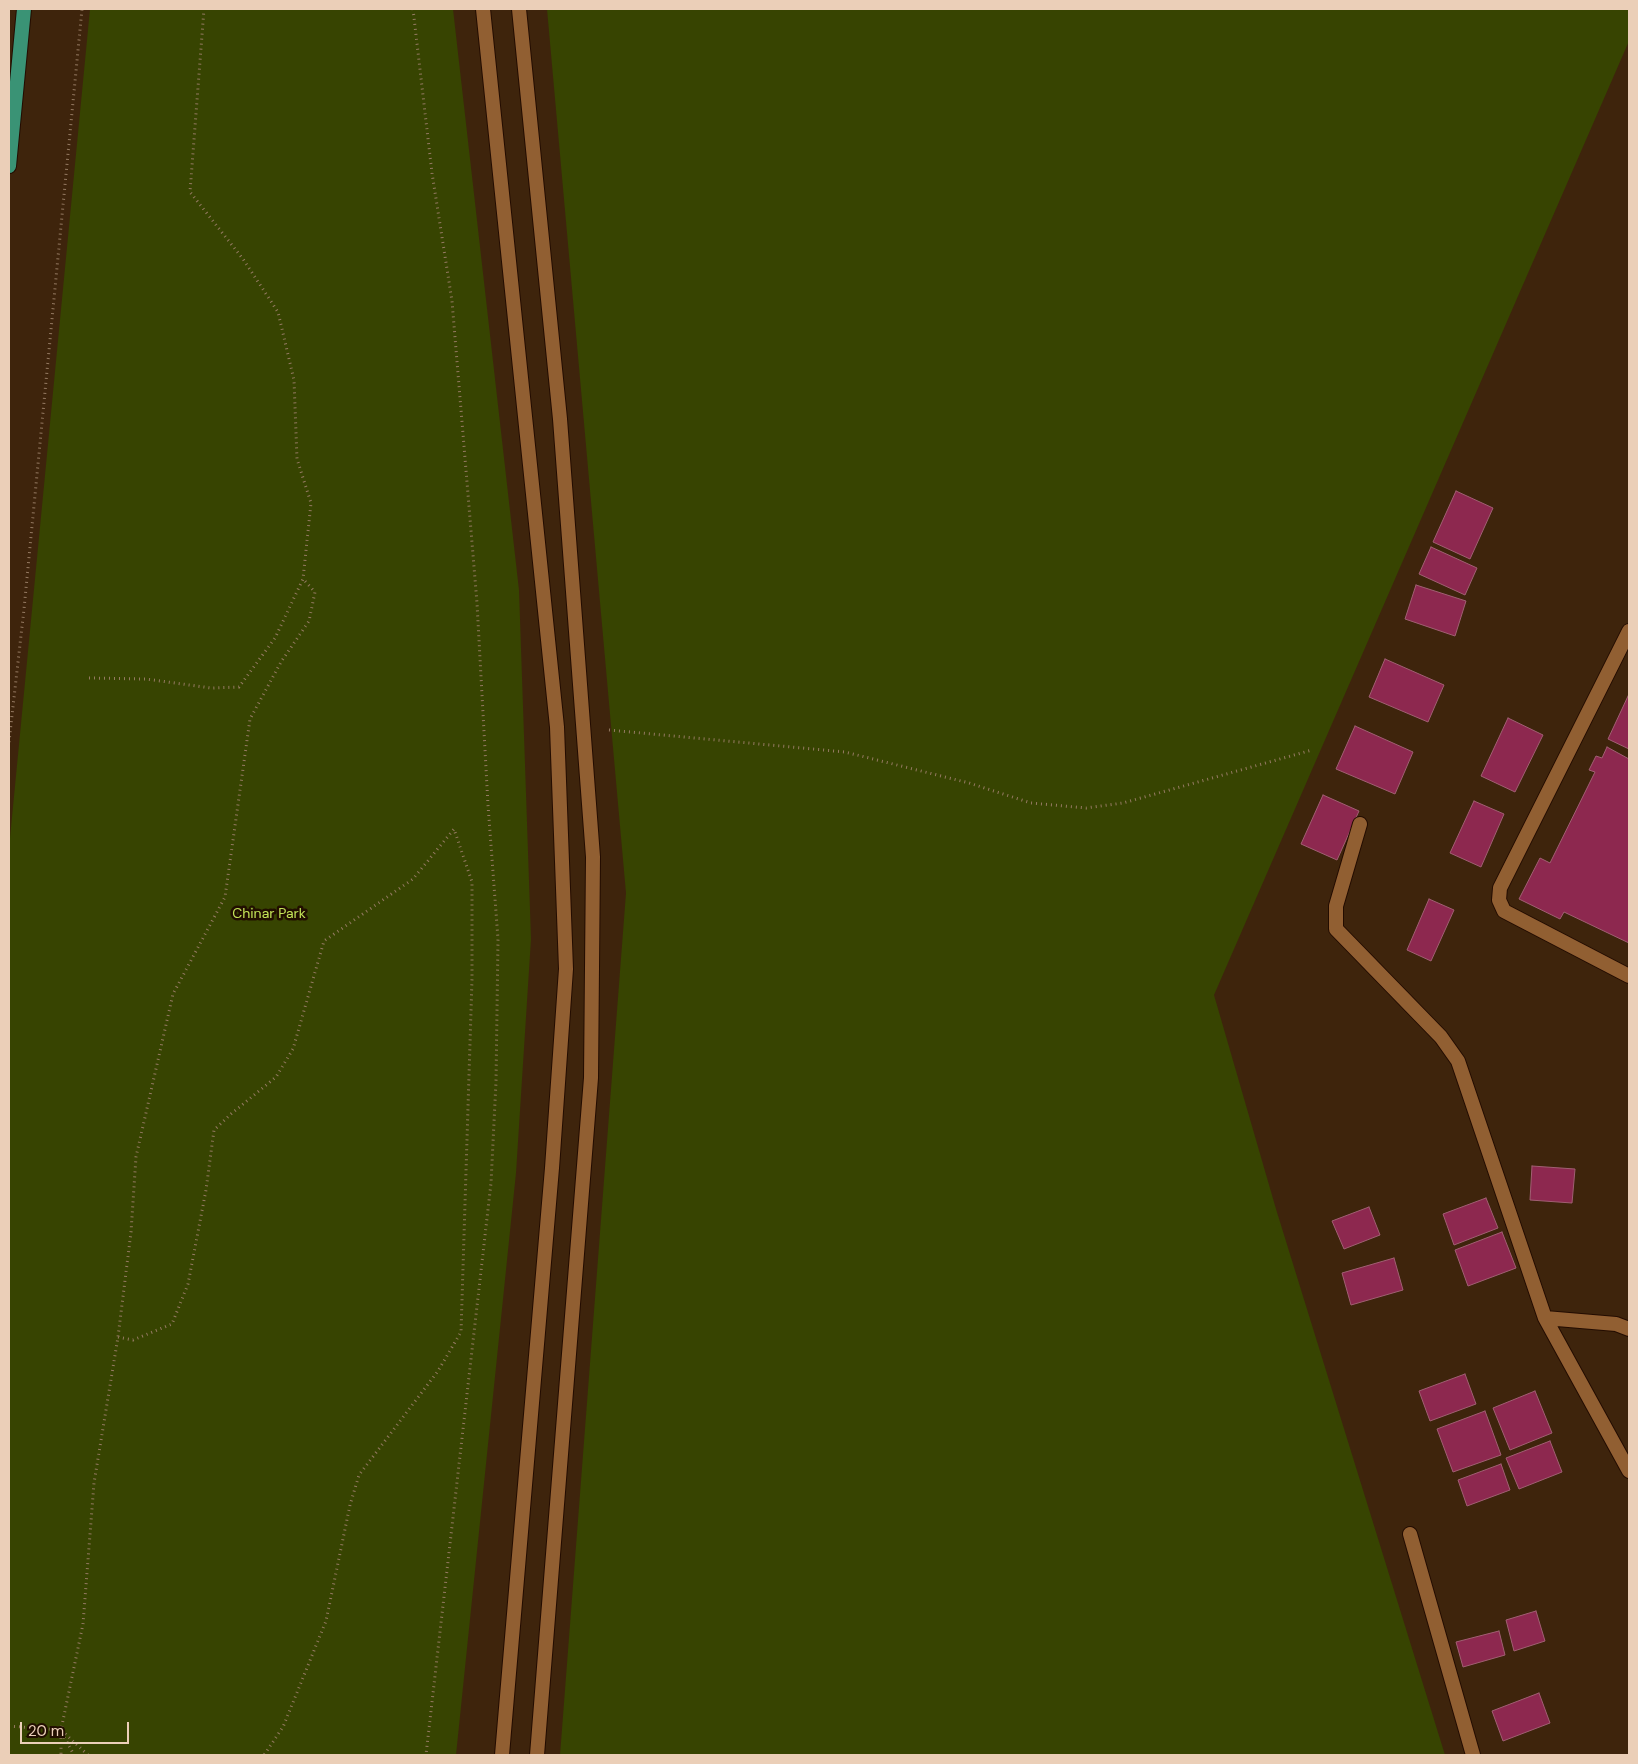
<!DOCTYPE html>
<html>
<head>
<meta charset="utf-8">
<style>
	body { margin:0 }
	#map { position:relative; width:1638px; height:1764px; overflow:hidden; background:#3e240c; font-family:"DM Sans",sans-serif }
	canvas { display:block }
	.frame { position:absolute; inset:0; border:10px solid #ebcfb8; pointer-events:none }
	.scale { position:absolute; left:20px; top:1722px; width:109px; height:22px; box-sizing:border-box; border:2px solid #ebcfb8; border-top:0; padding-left:6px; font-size:15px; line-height:18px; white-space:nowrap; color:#ebcfb8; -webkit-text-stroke:4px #210e00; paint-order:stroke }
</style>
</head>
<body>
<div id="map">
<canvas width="1638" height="1764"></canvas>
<div class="frame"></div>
<div class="scale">20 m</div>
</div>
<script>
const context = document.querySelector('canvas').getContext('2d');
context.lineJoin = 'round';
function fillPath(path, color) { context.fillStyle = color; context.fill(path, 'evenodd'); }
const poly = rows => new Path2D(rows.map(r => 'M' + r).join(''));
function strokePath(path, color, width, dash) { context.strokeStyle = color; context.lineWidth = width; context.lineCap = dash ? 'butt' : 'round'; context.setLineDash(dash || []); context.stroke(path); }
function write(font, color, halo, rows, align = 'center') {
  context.font = font + ' "DM Sans",sans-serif'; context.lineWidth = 5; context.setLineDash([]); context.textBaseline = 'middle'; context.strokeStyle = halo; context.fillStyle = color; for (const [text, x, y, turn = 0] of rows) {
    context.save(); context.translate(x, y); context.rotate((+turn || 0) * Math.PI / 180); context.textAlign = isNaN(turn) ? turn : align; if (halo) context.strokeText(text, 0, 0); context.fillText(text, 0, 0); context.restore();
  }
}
fillPath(poly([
	[90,9,453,9,519,590,531,939,516,1173,456,1755,9,1755,9,848],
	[547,9,1629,9,1629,41,1214,995,1276,1209,1445,1755,560,1755,626,893]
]), '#374401');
const building = poly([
	[1456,491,1493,508,1470,559,1433,542,1456,491],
	[1431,547,1477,568,1465,595,1419,574,1431,547],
	[1416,585,1466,601,1455,636,1405,619,1416,585],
	[1385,659,1444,685,1428,722,1369,697,1385,659],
	[1629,694,1629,749,1608,739,1629,694],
	[1508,718,1543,735,1515,792,1481,776,1508,718],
	[1355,726,1413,752,1395,794,1336,769,1355,726],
	[1607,747,1629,759,1629,943,1564,912,1560,919,1519,899,1540,858,1550,863,1595,772,1589,770,1596,756,1602,758,1607,747],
	[1323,795,1359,811,1337,860,1301,844,1323,795],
	[1474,801,1504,814,1481,867,1450,853,1474,801],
	[1429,899,1454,910,1431,961,1407,950,1429,899],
	[1532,1166,1575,1169,1572,1203,1530,1200,1532,1166],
	[1486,1198,1498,1228,1454,1245,1443,1214,1486,1198],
	[1369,1207,1380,1235,1344,1249,1332,1221,1369,1207],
	[1502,1232,1516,1268,1468,1286,1455,1250,1502,1232],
	[1394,1258,1403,1290,1351,1305,1342,1273,1394,1258],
	[1465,1374,1476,1404,1430,1421,1419,1391,1465,1374],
	[1535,1391,1552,1433,1510,1450,1493,1408,1535,1391],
	[1485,1411,1501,1455,1453,1472,1437,1429,1485,1411],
	[1550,1441,1562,1472,1519,1489,1506,1458,1550,1441],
	[1501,1464,1510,1490,1467,1506,1458,1480,1501,1464],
	[1536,1611,1545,1641,1514,1651,1506,1620,1536,1611],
	[1499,1631,1505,1655,1463,1667,1456,1642,1499,1631],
	[1539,1693,1550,1723,1503,1741,1492,1711,1539,1693]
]);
fillPath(building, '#8d284f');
strokePath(building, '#a15f73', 1);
const service = poly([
	[1629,631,1500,888,1499,900,1504,911,1629,976]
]);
const minor = poly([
	[1360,824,1336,906,1336,929,1441,1037,1458,1061,1545,1318,1629,1471],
	[1545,1318,1616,1324,1629,1329],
	[1410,1534,1473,1755]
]);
const tertiary = poly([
	[483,9,557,727,566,969,552,1168,502,1755],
	[519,9,560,419,593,857,591,1078,537,1755]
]);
const primary = poly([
	[9,166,24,9]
]);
strokePath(service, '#230c00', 16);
strokePath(minor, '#230c00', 16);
strokePath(tertiary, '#230c00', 16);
strokePath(primary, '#230c00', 16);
strokePath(poly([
	[413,9,432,173,452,301,477,603,488,805,498,939,496,1082,491,1183,426,1755],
	[89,678,146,679,211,688,239,687,275,638,303,579,311,503,297,459,294,380,278,312,243,259,190,192,204,9],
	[609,730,845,752,969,783,1031,803,1086,808,1123,803,1312,750],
	[9,742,24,609,82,9],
	[118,1337,133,1340,172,1324,188,1284,206,1190,214,1130,231,1114,276,1077,293,1049,324,941,413,879,454,829,472,882,472,979,461,1332,438,1371,359,1475,350,1505,326,1621,283,1727,264,1755],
	[9,1726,61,1730,61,1755],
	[62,1733,74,1755],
	[88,1755,61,1730,83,1624,94,1483,118,1337,131,1232,136,1157,173,994,225,897,250,719,281,662,309,621,315,592,303,579]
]), '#957a62', 3, [1, 4]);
strokePath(service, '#915f32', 14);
strokePath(minor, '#915f32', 14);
strokePath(tertiary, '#915f32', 14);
strokePath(primary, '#3a9375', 14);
write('14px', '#c3e457', '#210e00', [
	["Chinar Park",269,914]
]);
</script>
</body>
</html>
